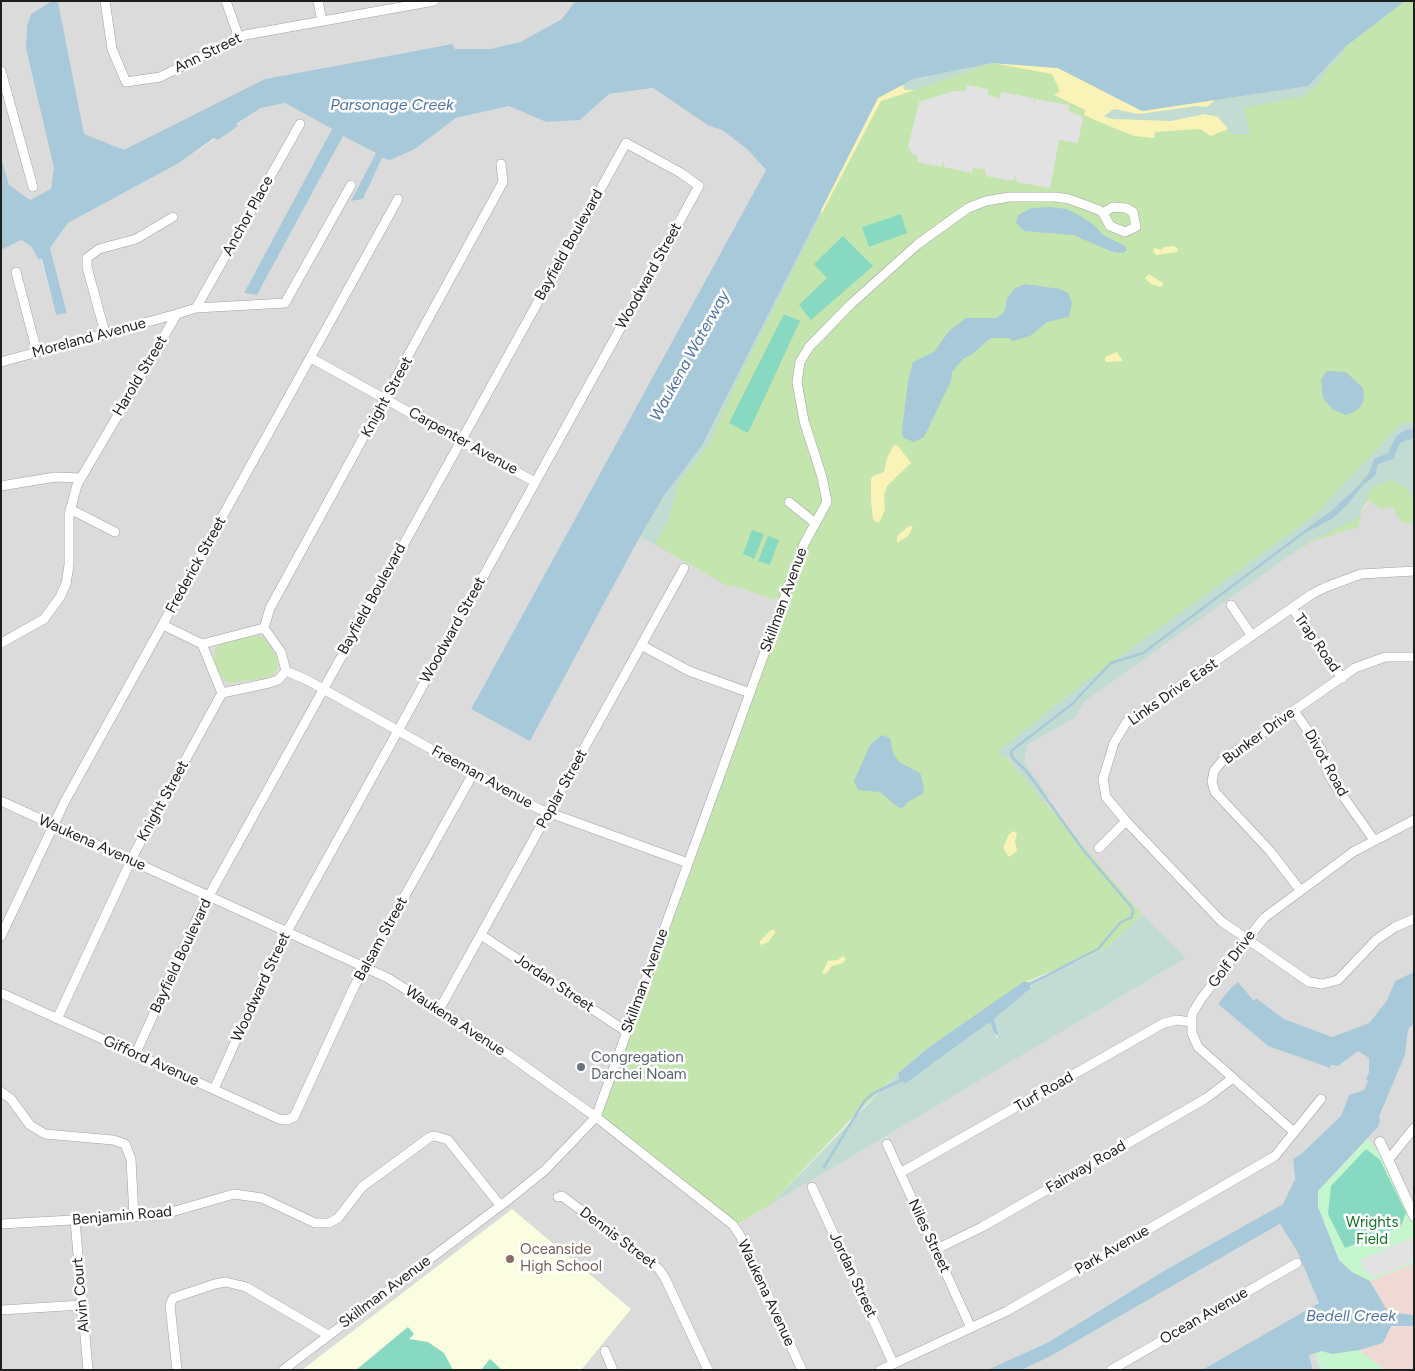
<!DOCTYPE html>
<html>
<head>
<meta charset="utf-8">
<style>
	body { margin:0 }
	#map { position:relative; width:1415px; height:1371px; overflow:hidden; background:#eeece5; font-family:Figtree,sans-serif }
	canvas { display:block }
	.frame { position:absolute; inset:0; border:2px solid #1e1e1e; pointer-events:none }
</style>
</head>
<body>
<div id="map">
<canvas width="1415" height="1371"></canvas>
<div class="frame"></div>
</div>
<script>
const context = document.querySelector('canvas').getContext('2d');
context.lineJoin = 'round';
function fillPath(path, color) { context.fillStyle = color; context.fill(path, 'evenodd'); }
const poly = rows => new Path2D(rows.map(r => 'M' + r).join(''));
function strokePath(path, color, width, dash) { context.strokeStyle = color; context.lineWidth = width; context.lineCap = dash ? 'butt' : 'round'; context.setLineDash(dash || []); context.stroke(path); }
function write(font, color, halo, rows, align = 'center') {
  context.font = font + ' Figtree,sans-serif'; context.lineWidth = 5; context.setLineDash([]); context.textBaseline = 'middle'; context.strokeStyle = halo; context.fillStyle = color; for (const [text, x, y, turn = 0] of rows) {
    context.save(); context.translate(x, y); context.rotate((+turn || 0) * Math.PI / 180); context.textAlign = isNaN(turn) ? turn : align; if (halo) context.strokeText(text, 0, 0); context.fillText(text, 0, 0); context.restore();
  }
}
fillPath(poly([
	[1,1,575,1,562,19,520,42,490,49,455,49,451,44,265,79,1,220],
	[653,88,709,126,722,130,747,149,766,170,471,709,530,740,640,536,719,578,784,600,691,871,597,1116,736,1225,1186,958,1142,914,1000,752,1311,538,1361,511,1370,500,1394,506,1403,523,1414,523,1414,972,1395,981,1386,1002,1369,1023,1332,1037,1284,1019,1257,999,1254,1001,1247,994,1249,993,1218,1004,1268,1046,1330,1068,1331,1065,1338,1066,1358,1050,1369,1058,1370,1062,1368,1081,1364,1090,1349,1095,1341,1116,1302,1153,1293,1159,1295,1179,1283,1204,1167,1269,1047,1343,987,1370,581,1370,631,1309,374,1316,303,1370,1,1370,1,250,21,239,31,245,38,259,41,258,56,315,67,312,50,248,68,223,179,163,261,108,285,103,332,129,244,293,257,295,343,136,377,152,352,201,363,199,382,158,415,149,456,118,509,106,546,122,579,120,609,94],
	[1414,1023,1414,1225,1385,1158,1367,1139,1378,1127,1378,1116,1405,1055,1408,1030],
	[1281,1224,1297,1251,1319,1303,1202,1370,1021,1370,1049,1357],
	[1314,1350,1321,1370,1313,1370,1309,1355]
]), '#dcdbdb');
fillPath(poly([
	[1414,1263,1414,1315,1388,1312,1370,1281],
	[1391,1326,1414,1326,1414,1370,1385,1370,1359,1350,1376,1343]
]), '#eed9d5');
fillPath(poly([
	[512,1209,631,1309,581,1370,302,1370]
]), '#fafddf');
fillPath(poly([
	[1405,1,1414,1,1414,523,1403,523,1396,515,1393,506,1381,509,1369,500,1362,509,1358,529,1353,528,1313,541,1255,577,1001,751,1142,914,1107,948,1023,983,929,1047,898,1073,848,1122,770,1205,736,1225,597,1116,691,871,784,600,776,597,774,600,733,585,731,588,640,536,874,94,935,56,1344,48],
	[253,636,263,637,267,641,278,660,276,672,267,678,229,683,221,677,214,661,215,648,224,642]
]), '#c4e5ae');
fillPath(poly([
	[1344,48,1346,50,1327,70,1319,83,1304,96,1244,108,1250,135,1231,134,1226,126,1178,119,1171,121,1112,119,1094,114,1104,116,1114,109,1139,114,1197,106,1206,107,1215,100,1308,86],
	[992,63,915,90,903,89,903,85,913,79],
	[820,211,822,213,736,383,710,443,679,482,668,520,655,545,641,537,663,497,701,447],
	[1414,421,1414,429,1405,430,1391,445,1388,453,1379,457,1357,487,1331,511,1305,530,1333,518,1347,505,1364,484,1375,476,1377,464,1395,451,1400,443,1414,438,1414,502,1406,487,1391,480,1371,488,1358,518,1310,541,1084,702,1076,717,1028,744,1024,762,1048,796,1044,803,1007,756,1000,755,998,751,1093,676,1315,515,1401,424],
	[1142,914,1186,958,770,1205,898,1073,899,1079,905,1084,987,1024,991,1022,997,1038,1000,1036,994,1019,1032,987,1029,982,1107,948]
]), '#c3dcd3');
fillPath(poly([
	[992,63,1058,68,1142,111,1215,100,1207,107,1196,106,1139,114,1114,109,1104,116,1100,115,1112,119,1171,121,1205,114,1218,117,1228,129,1211,136,1200,129,1155,132,1154,138,1134,136,1097,121,1084,115,1085,110,1054,95,1060,91,1052,74],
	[903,85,904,90,915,90,881,101,822,213,820,211,878,98],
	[1174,246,1178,249,1177,252,1156,255,1153,251,1155,248,1161,250,1164,247],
	[1149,274,1163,283,1162,287,1151,284,1145,278],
	[1117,352,1123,361,1105,362,1105,357],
	[894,445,898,446,911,463,887,486,884,495,885,509,880,522,876,522,873,519,871,501,871,479,873,476,884,472,887,458],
	[909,526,913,527,908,536,897,543,897,536],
	[1014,831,1017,834,1015,841,1017,851,1009,857,1003,848,1009,834],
	[771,930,775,930,775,933,768,942,760,945,760,941],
	[843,956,846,959,843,963,832,966,826,974,822,973,828,961,838,960]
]), '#faf3b7');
fillPath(poly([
	[1367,1139,1385,1158,1414,1225,1414,1263,1370,1281,1352,1272,1339,1260,1318,1207,1318,1191],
	[1326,1344,1359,1350,1385,1370,1321,1370,1314,1350]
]), '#c5f6cd');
fillPath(poly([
	[901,214,907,233,869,247,862,227],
	[843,236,873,266,811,320,799,305,827,278,814,264],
	[784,314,800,321,748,433,729,423],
	[752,530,764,534,754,559,743,554],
	[768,536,779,540,770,565,758,561],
	[1366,1149,1380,1160,1406,1213,1401,1226,1345,1248,1328,1214,1331,1186],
	[408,1327,414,1334,409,1339,428,1342,444,1353,453,1370,356,1370],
	[490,1359,502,1370,481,1370]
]), '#88d9c1');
fillPath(poly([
	[967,85,988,89,988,95,999,98,1002,92,1033,98,1033,105,1035,99,1069,105,1069,111,1083,117,1078,143,1059,140,1050,188,1017,182,1016,175,1013,181,986,176,985,169,973,168,972,173,944,167,944,161,941,167,917,162,918,157,912,154,908,147,919,102,954,91,965,91],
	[1414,1237,1414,1261,1373,1278,1370,1272,1366,1274,1360,1260]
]), '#e2e2e2');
fillPath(poly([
	[52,1,58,2,84,134,124,150,265,79,452,44,455,49,490,49,520,42,562,19,575,1,1405,1,1344,48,1308,86,1142,111,1058,68,992,63,913,79,878,98,701,447,663,497,637,542,530,741,471,709,766,170,747,149,722,130,709,126,653,88,609,94,580,120,546,122,509,106,456,118,415,149,390,160,382,158,363,199,351,201,376,153,343,136,257,295,244,293,332,129,285,103,261,108,236,124,238,126,218,140,214,138,179,163,68,223,50,248,67,313,56,315,42,259,38,259,31,246,21,240,1,250,1,157,9,185,30,200,51,189,54,168,26,48,27,26,31,14],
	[1049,207,1067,209,1082,217,1094,225,1103,235,1125,246,1127,250,1123,253,1113,252,1073,235,1024,231,1016,223,1018,215,1032,208],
	[1025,284,1060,289,1068,293,1072,302,1069,317,1047,322,1030,336,1013,341,1009,338,992,338,987,341,974,353,963,359,952,372,951,381,924,437,914,442,904,438,902,434,903,423,908,382,913,362,934,352,949,331,966,318,997,318,1005,311,1007,298,1015,288],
	[1327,371,1346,372,1363,388,1364,399,1361,406,1354,412,1346,415,1341,413,1332,409,1323,398,1321,379],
	[1414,429,1414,438,1400,443,1393,459,1378,464,1375,476,1364,484,1347,505,1333,518,1307,532,1305,530,1331,511,1357,487,1369,473,1374,459,1388,453,1396,436,1405,430],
	[882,735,890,738,893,753,899,762,920,773,922,779,924,790,922,794,908,802,904,807,899,808,880,792,858,790,854,781,870,745],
	[1414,972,1414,1023,1408,1030,1405,1055,1379,1116,1380,1121,1378,1127,1318,1191,1318,1207,1339,1260,1352,1272,1370,1281,1388,1312,1414,1315,1414,1326,1391,1326,1383,1343,1359,1350,1332,1354,1322,1351,1309,1355,1313,1370,1202,1370,1319,1303,1297,1251,1280,1224,1049,1357,1021,1370,987,1370,1047,1343,1167,1269,1283,1204,1295,1179,1293,1159,1302,1153,1341,1116,1349,1095,1364,1090,1368,1081,1366,1080,1369,1072,1369,1058,1358,1051,1338,1066,1331,1065,1330,1068,1268,1046,1218,1004,1230,989,1238,982,1254,1001,1256,998,1284,1019,1332,1037,1369,1023,1386,1002,1395,981],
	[1023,982,1029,982,1031,988,994,1019,1000,1038,993,1031,991,1023,987,1024,905,1084,899,1079,898,1073,929,1047]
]), '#a8c9d9');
strokePath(poly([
	[1028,985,1098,949,1120,923,1132,917,1133,909,1084,851,1028,773,1012,757,1011,751,1071,705,1111,663,1143,653,1307,530],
	[824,1167,865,1100,874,1093,904,1079]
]), '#a8c9d9', 2.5);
const minor = poly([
	[105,1,112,49,126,82,160,77,245,35,434,1],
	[226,1,239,38],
	[318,1,322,21],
	[1,71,33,187],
	[16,272,37,352],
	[196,308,300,124],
	[105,333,87,267,87,258,99,249,136,239,173,217],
	[311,358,535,482],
	[1,362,177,314],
	[1,486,55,477,81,478],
	[789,502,815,523],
	[70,509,115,532],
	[1414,571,1361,574,1326,587,1312,594,1126,723,1114,743,1103,779,1106,797,1126,821,1221,921,1309,982,1322,984,1338,980,1376,940,1395,927,1414,919],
	[1231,605,1252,636],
	[1292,608,1342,678],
	[163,625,202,644,264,628],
	[264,628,270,608,503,182,501,164],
	[1,643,44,619,60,597,66,584,69,565,69,515,77,485,177,314,196,308,285,303,351,185],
	[202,644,222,693],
	[641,645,689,671,750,693],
	[286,671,307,680,539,809,688,863],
	[222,693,269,683,278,680,286,671,281,652,264,628],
	[1294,711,1321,749,1328,773,1333,782,1374,840],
	[1,801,388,978,509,1055,596,1117,733,1225,741,1237,802,1370],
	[1099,848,1126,821],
	[1300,890,1270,851,1215,792,1212,782,1214,771,1223,760,1355,668,1385,657,1414,657],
	[481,935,627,1032],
	[1,936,65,801,398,199],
	[1,993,279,1119,287,1120,294,1117,354,987,474,772],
	[439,1010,684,568],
	[57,1019,135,852,222,693],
	[136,1053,200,912,626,143,681,173,699,186,279,946,214,1089],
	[1,1092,11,1099,30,1125,45,1134,113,1140,125,1144,131,1159,134,1217],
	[1294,1132,1198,1047,1192,1033,1192,1014,1201,999,1264,918,1353,852,1414,820],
	[887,1144,971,1328],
	[1389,1159,1414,1128],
	[900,1173,1164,1023,1177,1020,1191,1022],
	[812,1187,893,1363],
	[558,1197,562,1196,659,1269,665,1278,708,1370],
	[75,1220,88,1370],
	[1,1224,161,1215,234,1194,262,1198,315,1223,329,1223,338,1218,362,1187,430,1137,435,1136,448,1140,500,1205],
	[935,1250,982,1227,1205,1099,1233,1078],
	[1,1310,82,1305],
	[605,1351,613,1370],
	[177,1370,170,1305,173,1298,215,1284,226,1282,246,1287,328,1335],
	[283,1370,508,1200,545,1170,596,1117,804,544,827,502,822,477,804,421,797,382,800,362,809,347,851,304,918,244,968,208,986,201,1009,197,1056,197,1069,199,1099,210,1103,213,1110,226,1125,232,1136,227,1133,212,1126,208,1113,207,1103,213],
	[880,1370,1007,1311,1275,1156,1321,1099],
	[1111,1370,1297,1263]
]);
const tertiary = poly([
	[1380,1142,1414,1216]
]);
strokePath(minor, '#a2a2a2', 10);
strokePath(tertiary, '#a2a2a2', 11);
strokePath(minor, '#fff', 9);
strokePath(tertiary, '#fff', 10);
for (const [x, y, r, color] of [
	[581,1067,5,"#6b7280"],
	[510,1259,5,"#8d6e63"]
]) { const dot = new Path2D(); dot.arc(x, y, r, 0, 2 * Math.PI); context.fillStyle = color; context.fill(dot); strokePath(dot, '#fff', 2); }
write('15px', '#1e1e1e', '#fff', [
	["Ann Street",208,53,-26],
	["Anchor Place",248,216,-61],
	["Bayfield Boulevard",569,245,-61],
	["Woodward Street",649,276,-61],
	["Moreland Avenue",89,338,-15],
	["Harold Street",140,376,-59],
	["Knight Street",387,397,-61],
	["Carpenter Avenue",463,441,29],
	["Frederick Street",196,565,-61],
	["Bayfield Boulevard",372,599,-61],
	["Skillman Avenue",784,600,-70],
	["Woodward Street",453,630,-61],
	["Trap Road",1317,643,55],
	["Links Drive East",1173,692,-35],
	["Bunker Drive",1259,736,-36],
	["Divot Road",1326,763,61],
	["Freeman Avenue",482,777,29],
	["Poplar Street",562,789,-61],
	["Knight Street",163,801,-61],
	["Waukena Avenue",92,843,24],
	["Balsam Street",381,939,-61],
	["Bayfield Boulevard",181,956,-65],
	["Golf Drive",1232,959,-53],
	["Skillman Avenue",645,981,-70],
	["Jordan Street",554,983,34],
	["Woodward Street",261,987,-65],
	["Waukena Avenue",455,1021,33],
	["Gifford Avenue",151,1061,24],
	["Turf Road",1044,1092,-30],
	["Fairway Road",1086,1167,-30],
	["Benjamin Road",122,1216,-5],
	["Niles Street",929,1236,65],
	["Dennis Street",618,1238,37],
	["Park Avenue",1112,1250,-30],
	["Jordan Street",853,1275,65],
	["Skillman Avenue",385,1292,-37],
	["Waukena Avenue",766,1293,65],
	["Alvin Court",81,1295,-95],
	["Ocean Avenue",1204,1316,-30]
]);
write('15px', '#5b616d', '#fff', [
	["Congregation",591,1058],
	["Darchei Noam",591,1075]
], 'left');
write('15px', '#127625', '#fff', [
	["Wrights",1372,1223],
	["Field",1372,1240]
]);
write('15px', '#785e54', '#fff', [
	["Oceanside",520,1250],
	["High School",520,1267]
], 'left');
write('italic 16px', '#5174a8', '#fff', [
	["Parsonage Creek",392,105],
	["Waukena Waterway",690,356,-61],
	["Bedell Creek",1351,1316]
]);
</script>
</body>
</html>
